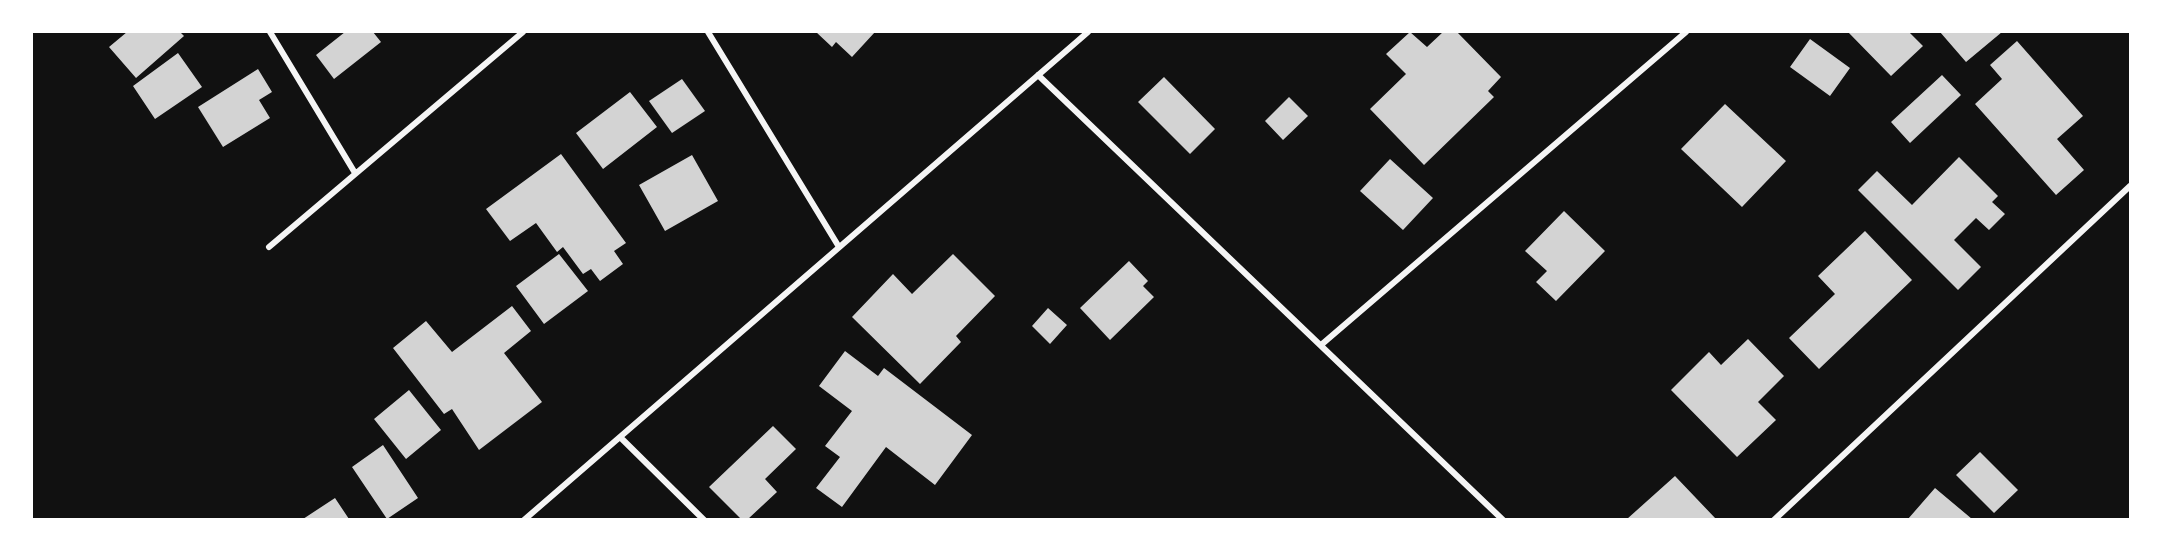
<!DOCTYPE html>
<html>
<head>
<meta charset="utf-8">
<style>
	body { margin:0 }
	#map { position:relative; width:2162px; height:551px; overflow:hidden; background:#111; font-family:"Asap Condensed",sans-serif }
	canvas { display:block }
	.frame { position:absolute; inset:0; border:33px solid #fff; pointer-events:none }
</style>
</head>
<body>
<div id="map">
<canvas width="2162" height="551"></canvas>
<div class="frame"></div>
</div>
<script>
const context = document.querySelector('canvas').getContext('2d');
context.lineJoin = 'round';
function fillPath(path, color) { context.fillStyle = color; context.fill(path, 'evenodd'); }
const poly = rows => new Path2D(rows.map(r => 'M' + r).join(''));
function strokePath(path, color, width, dash) { context.strokeStyle = color; context.lineWidth = width; context.lineCap = dash ? 'butt' : 'round'; context.setLineDash(dash || []); context.stroke(path); }
fillPath(poly([
	[127,32,180,32,184,36,136,78,109,47],
	[345,32,373,32,381,42,334,79,316,55],
	[816,32,875,32,852,57,836,42,832,47],
	[1410,32,1427,47,1443,32,1457,32,1501,77,1488,91,1494,97,1424,165,1370,109,1406,74,1386,54],
	[1848,32,1909,32,1923,46,1891,76],
	[1940,32,2002,32,1966,62],
	[1810,39,1850,68,1830,96,1790,67],
	[2017,41,2083,116,2057,139,2084,170,2056,195,1975,104,2002,79,1990,65],
	[178,53,202,87,155,119,133,86],
	[258,69,272,92,259,100,270,118,223,147,198,107],
	[1942,75,1961,95,1910,143,1891,122],
	[1164,77,1215,129,1190,154,1138,102],
	[682,79,705,111,672,133,649,101],
	[630,92,657,127,603,169,576,133],
	[1289,97,1308,116,1283,140,1265,121],
	[1725,104,1786,161,1742,207,1681,149],
	[561,154,626,243,614,251,623,264,600,281,591,269,583,274,563,247,557,252,536,223,510,241,486,209],
	[692,155,718,201,665,231,639,185],
	[1959,157,1998,196,1992,202,2005,214,1989,230,1976,218,1954,240,1981,267,1958,290,1858,190,1877,171,1912,205],
	[1390,159,1433,198,1403,230,1360,191],
	[1564,211,1605,251,1556,301,1536,282,1547,271,1525,251],
	[1865,231,1912,280,1819,369,1789,338,1835,294,1818,276],
	[559,254,588,291,544,324,516,286],
	[953,254,995,296,956,336,961,342,920,384,852,317,893,274,912,294],
	[1129,261,1148,281,1143,286,1154,297,1110,340,1080,308],
	[512,306,531,331,504,353,542,402,479,450,452,409,444,414,393,348,426,321,452,352],
	[1048,308,1067,325,1050,344,1032,326],
	[1748,339,1784,376,1758,402,1776,420,1737,457,1671,390,1709,352,1721,365],
	[845,351,878,376,884,368,972,435,935,485,886,447,842,507,816,488,840,457,825,446,852,411,819,386],
	[409,390,441,430,406,459,374,419],
	[773,426,796,449,765,479,777,492,748,519,741,519,709,487],
	[383,445,418,498,387,519,352,467],
	[1980,452,2018,490,1994,513,1956,475],
	[1675,476,1716,519,1627,519],
	[1935,488,1972,519,1908,519],
	[335,498,349,519,303,519]
]), '#d3d3d3');
strokePath(poly([
	[270,32,355,173],
	[708,32,839,247],
	[1038,75,1503,520],
	[269,247,523,32],
	[1321,345,1686,32],
	[620,437,704,520],
	[524,520,1088,32],
	[1774,520,2130,186]
]), '#f5f5f5', 6);
</script>
</body>
</html>
